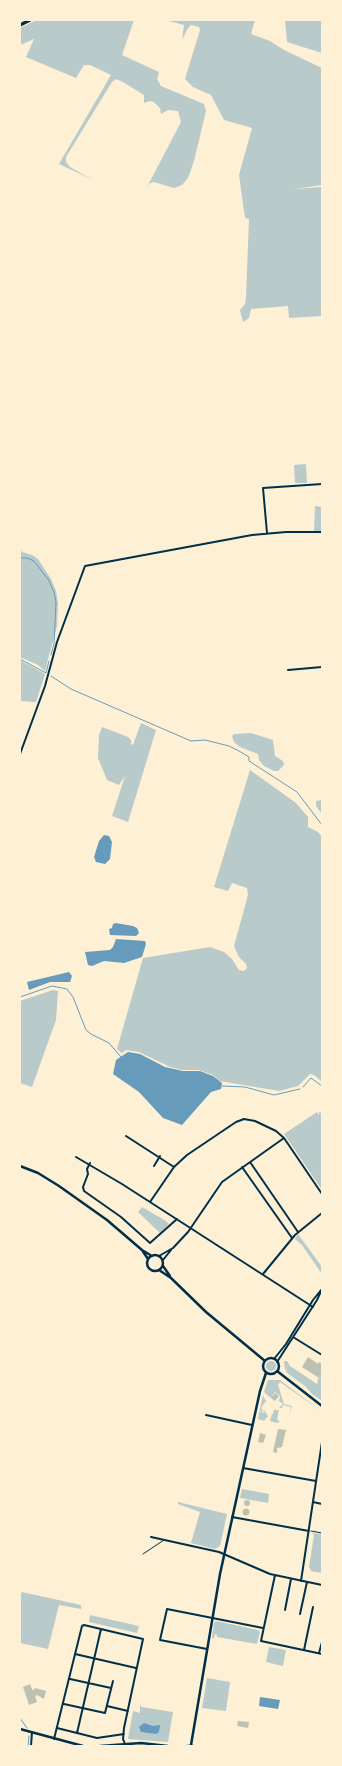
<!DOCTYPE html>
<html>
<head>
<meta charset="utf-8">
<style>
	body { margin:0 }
	#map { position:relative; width:342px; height:1766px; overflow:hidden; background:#fdf0d5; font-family:"Sofia Sans Condensed",sans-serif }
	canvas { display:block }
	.frame { position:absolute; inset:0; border:21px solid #fdf0d5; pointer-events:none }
</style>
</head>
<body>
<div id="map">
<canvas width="342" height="1766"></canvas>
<div class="frame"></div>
</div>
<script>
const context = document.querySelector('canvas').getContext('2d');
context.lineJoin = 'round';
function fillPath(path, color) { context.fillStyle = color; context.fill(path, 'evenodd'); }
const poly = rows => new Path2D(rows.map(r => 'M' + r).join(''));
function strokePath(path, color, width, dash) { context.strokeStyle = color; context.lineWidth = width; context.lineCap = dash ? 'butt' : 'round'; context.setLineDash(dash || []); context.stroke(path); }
fillPath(poly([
	[37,20,134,20,122,55,159,72,157,79,161,86,204,104,206,111,194,161,188,178,182,185,174,188,154,182,150,183,146,189,181,122,178,111,168,110,161,114,160,108,154,102,150,101,144,103,144,95,123,82,116,79,112,82,66,157,66,162,70,167,93,180,59,164,111,75,90,65,84,65,76,78,26,57,34,39,20,45,20,28],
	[165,20,255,20,251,34,270,41,284,50,322,68,322,185,295,189,322,187,322,316,289,318,288,306,251,309,249,318,243,322,240,310,245,304,246,297,249,219,245,218,239,175,252,128,224,120,211,95,193,87,185,79,200,30,199,27,191,25,188,28,182,40,184,25],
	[285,20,322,20,322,53,287,42],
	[306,464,307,483,295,483,294,465],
	[315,506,322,507,322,531,314,531],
	[20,548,22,552,32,555,38,559,51,579,56,591,58,604,57,626,45,671,38,665,20,657],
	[20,660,45,674,36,702,20,701],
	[141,723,156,730,128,822,112,816,125,776,119,785,107,780,98,758,99,735,102,727,128,737,131,740,131,744,133,745],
	[251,733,273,740,275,756,283,761,284,765,278,771,274,771,264,766,259,760,258,754,240,747,234,742,232,736,234,734],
	[250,770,296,803,308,817,308,827,318,832,322,837,322,1082,314,1075,310,1074,298,1086,279,1091,220,1081,213,1075,199,1070,182,1070,170,1067,139,1052,126,1050,122,1053,117,1049,143,958,210,947,224,952,232,959,239,970,244,971,247,968,246,964,239,957,234,946,248,895,247,888,232,883,228,891,214,887],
	[322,800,322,814,316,806,316,801],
	[53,990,58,991,56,1020,32,1087,20,1083,20,1001],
	[317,1112,319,1115,319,1112,322,1113,322,1190,284,1134],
	[142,1207,166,1221,169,1224,160,1233,138,1212],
	[298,1234,322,1267,322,1274,302,1245,295,1239],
	'266 1366a5 5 0 1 1 10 0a5 5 0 1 1-10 0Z',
	[284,1361,287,1361,290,1366,288,1368,290,1366,317,1384,318,1382,317,1381,322,1373,322,1401,312,1394,306,1387,286,1372,287,1369,285,1370],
	[268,1380,280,1380,322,1412,280,1382,278,1385,284,1404,292,1406,289,1416,291,1407,283,1405,282,1408,279,1408,283,1404,279,1401,280,1396,275,1392,271,1398,264,1392],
	[263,1395,266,1401,261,1408,263,1410,261,1412,263,1413,264,1410,268,1416,264,1421,258,1419],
	[275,1409,277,1411,279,1409,277,1420,280,1421,277,1423,270,1421,272,1414,274,1413,273,1412],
	[242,1489,269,1494,268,1503,240,1498],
	[178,1502,227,1514,220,1546,215,1549,191,1543,200,1512,178,1504],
	[312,1533,322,1534,322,1573,311,1571,309,1567,314,1535],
	[22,1592,81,1605,81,1609,59,1605,48,1649,20,1643,20,1596],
	[90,1615,139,1626,137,1633,89,1622],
	[216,1621,258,1630,260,1632,257,1644,217,1637,217,1635,215,1634,214,1639,212,1637,214,1623],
	[269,1647,286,1650,283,1666,266,1662],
	[207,1678,230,1682,226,1711,202,1708],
	[140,1705,141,1705,141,1707,173,1712,168,1742,128,1739,133,1711,140,1713]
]), '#b9caca');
fillPath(poly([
	[104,835,109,836,112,842,110,859,105,864,96,862,94,857,99,841],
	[116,923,133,926,137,928,139,933,136,936,110,935,109,929,112,928,113,924],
	[116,939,145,941,146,944,142,957,124,963,104,961,92,966,88,965,85,952,110,950,113,947],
	[69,972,72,976,70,982,50,982,29,990,27,982],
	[128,1052,140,1054,165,1067,183,1071,200,1071,213,1076,222,1083,221,1089,211,1092,182,1125,163,1118,139,1092,113,1074,116,1060],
	[260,1697,280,1700,278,1709,259,1706],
	[144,1723,153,1726,160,1725,159,1732,156,1734,141,1732,139,1727]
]), '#669bbc');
strokePath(poly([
	[20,558,27,558,34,561,48,579,54,592,56,602,54,644,51,655],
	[20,659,46,673,49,661],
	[51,676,71,689,191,741,205,740,229,746,239,751,249,757,249,761,297,792,322,825],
	[20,997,52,986,67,989,73,997,86,1030,91,1034,109,1043,121,1057],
	[222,1086,245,1087,274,1095,300,1089],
	[303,1087,311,1078,322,1086],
	[20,1718,27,1728],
	[28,1746,29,1736]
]), '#669bbc', 1);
fillPath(poly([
	[308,1357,318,1364,319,1362,322,1364,322,1373,319,1378,302,1367],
	[275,1393,279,1396,275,1401,271,1398],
	[278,1429,286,1430,282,1447,277,1448,277,1453,273,1452],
	[260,1433,266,1435,263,1443,258,1442],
	'244 1503a3 3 0 1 1 6 0a3 3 0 1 1-6 0Z',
	'242.5 1512a3.5 3.5 0 1 1 7 0a3.5 3.5 0 1 1-7 0Z',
	[30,1684,33,1691,35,1688,46,1691,44,1699,37,1695,35,1696,37,1702,29,1705,23,1687],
	[238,1721,249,1722,248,1728,237,1726]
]), '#bec0b2');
strokePath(poly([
	[311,1531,322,1533]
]), '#003049', 1);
strokePath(poly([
	[143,1554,164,1540]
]), '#003049', 1);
strokePath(poly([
	[267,533,263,488,322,484],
	[288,670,322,667],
	[20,754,45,686,57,642,85,566,252,535,286,532,322,532],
	[126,1136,174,1167],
	[76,1157,122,1184,313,1307],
	[250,1162,298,1232],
	[90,1163,87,1169,88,1174,83,1187,84,1191,121,1217,150,1243,177,1219],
	[154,1166,160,1156],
	[242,1167,292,1238],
	[150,1202,174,1167,187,1155,236,1122,244,1119,255,1121,276,1131,284,1138],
	[159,1256,173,1248,188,1232,222,1182,284,1138,322,1194],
	[163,1260,171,1250],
	[263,1274,295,1235,322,1213],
	[293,1337,322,1355],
	[274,1359,286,1344,313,1300,321,1290],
	[277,1362,317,1300,322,1289],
	[206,1415,252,1425],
	[243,1468,316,1481],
	[313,1502,322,1504],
	[232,1517,309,1531],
	[151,1537,219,1552,270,1574,322,1585],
	[275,1575,261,1641,322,1654],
	[301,1581,322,1442],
	[285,1610,291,1579],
	[300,1614,307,1582],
	[207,1649,160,1640,167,1609,263,1628],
	[304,1650,313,1607],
	[319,1653,322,1642],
	[75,1654,136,1668],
	[70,1679,111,1688],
	[64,1704,105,1713,113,1681],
	[107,1706,128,1711],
	[57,1728,97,1738,124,1734],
	[77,1733,101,1629],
	[54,1739,82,1626,84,1625,143,1639,124,1728,123,1739,125,1744],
	[31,1746,32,1732]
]), '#003049', 2);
strokePath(poly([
	[20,1729,83,1746],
	[191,1745,220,1574,260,1391,266,1373],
	[100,1746,141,1743,168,1746],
	[187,1746,193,1746]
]), '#003049', 2.5);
strokePath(poly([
	[20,1166,38,1173,59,1186,107,1220,142,1250,152,1256],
	[142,1250,148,1259],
	'147 1263a8 8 0 1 1 16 0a8 8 0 1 1-16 0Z',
	[163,1266,170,1276],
	[159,1270,171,1278,206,1312,265,1361],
	'263 1366a8 8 0 1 1 16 0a8 8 0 1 1-16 0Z',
	[277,1371,322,1406]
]), '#003049', 2.5);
strokePath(poly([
	[20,25,30,20]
]), '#003049', 3.5);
</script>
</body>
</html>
